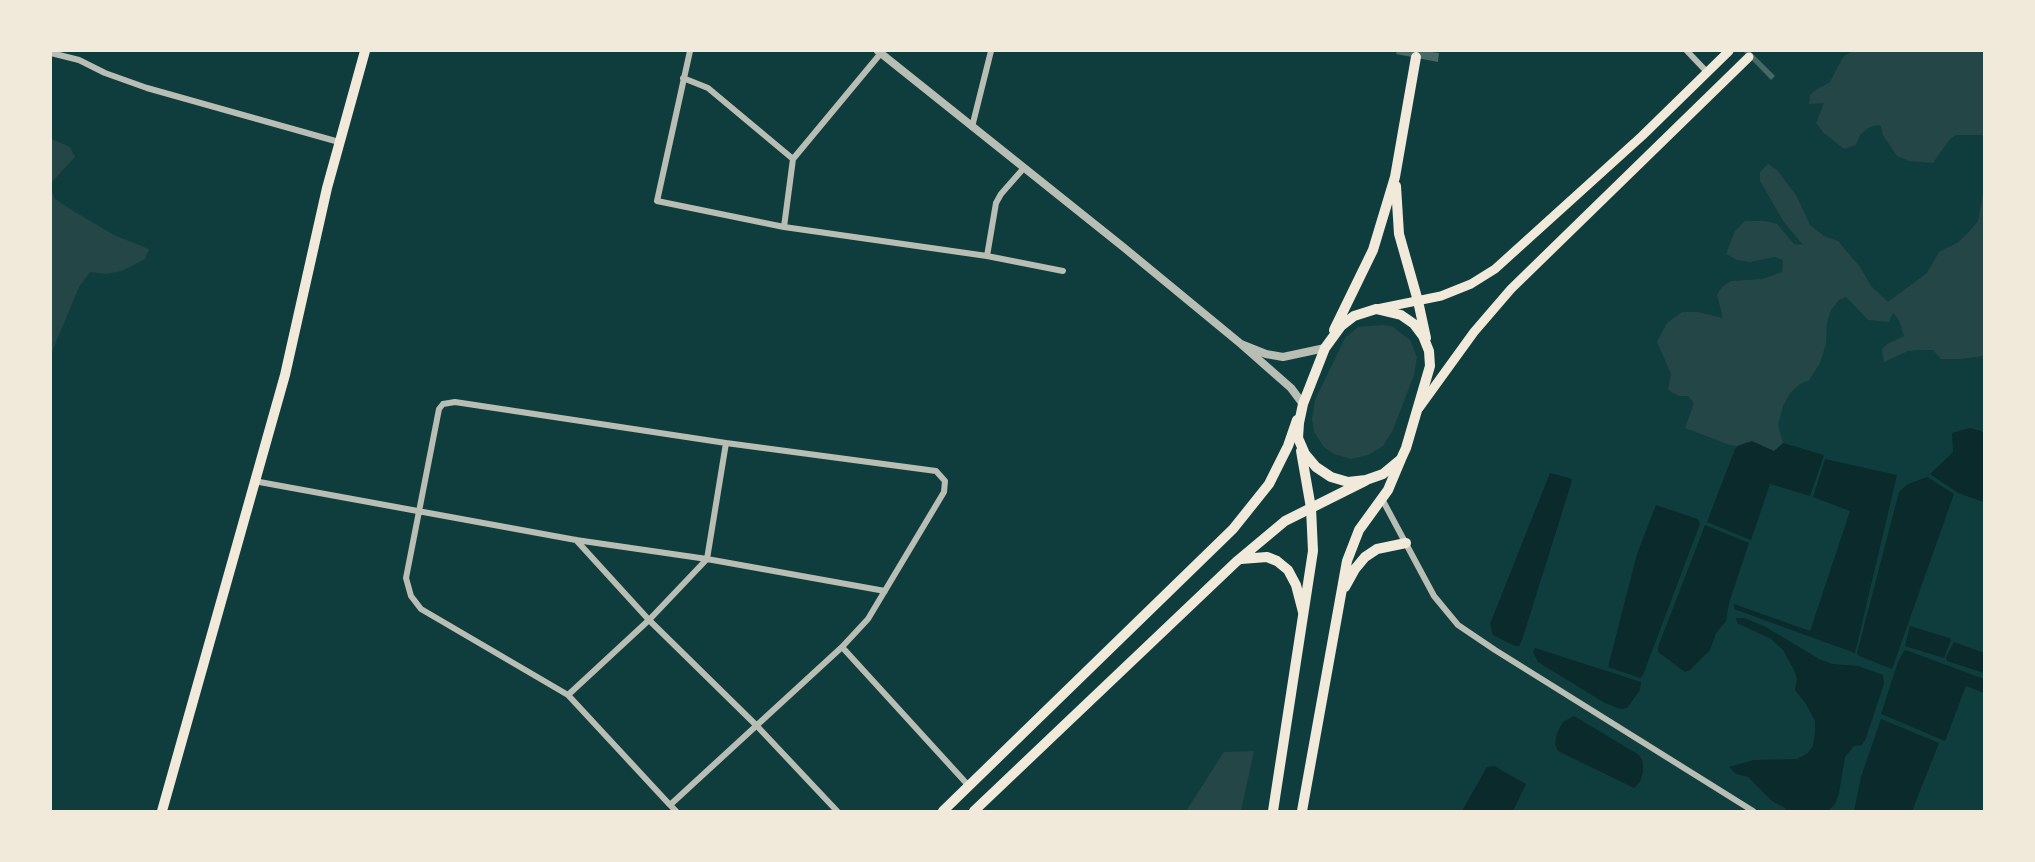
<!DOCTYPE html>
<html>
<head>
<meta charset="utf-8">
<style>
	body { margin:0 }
	#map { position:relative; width:2035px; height:862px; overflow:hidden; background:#0f3d3e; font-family:"PT Sans",sans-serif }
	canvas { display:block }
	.frame { position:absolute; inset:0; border:52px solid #f1e9da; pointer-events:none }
</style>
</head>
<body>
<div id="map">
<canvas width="2035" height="862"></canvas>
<div class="frame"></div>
</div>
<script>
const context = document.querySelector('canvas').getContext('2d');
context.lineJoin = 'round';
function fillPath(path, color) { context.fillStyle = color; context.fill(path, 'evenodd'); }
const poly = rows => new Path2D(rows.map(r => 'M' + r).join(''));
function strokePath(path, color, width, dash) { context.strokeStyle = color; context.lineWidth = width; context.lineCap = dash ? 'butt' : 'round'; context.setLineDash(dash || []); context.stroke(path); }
fillPath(poly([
	[1852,51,1984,51,1984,135,1956,135,1950,139,1933,163,1909,161,1897,156,1883,135,1881,126,1876,125,1868,128,1860,135,1856,145,1844,149,1824,133,1816,123,1824,103,1809,104,1810,95,1814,91,1830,82,1843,57],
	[51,139,70,147,75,157,51,183],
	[1768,164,1777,170,1796,195,1810,225,1824,236,1838,241,1860,267,1871,286,1888,302,1927,273,1939,252,1957,243,1968,233,1978,221,1984,187,1984,356,1959,359,1941,359,1933,350,1919,350,1908,351,1884,362,1882,349,1889,343,1904,336,1899,320,1893,313,1889,322,1868,320,1846,297,1839,300,1831,310,1827,323,1826,344,1820,363,1809,380,1800,384,1790,393,1783,406,1778,425,1783,443,1777,449,1774,451,1747,442,1738,446,1730,445,1685,428,1694,403,1688,396,1679,396,1668,390,1671,374,1657,342,1667,323,1682,312,1698,312,1723,318,1717,295,1722,287,1731,281,1763,279,1782,272,1783,260,1775,257,1750,262,1737,260,1726,254,1735,231,1745,221,1765,221,1777,224,1794,244,1803,245,1784,222,1760,181,1760,172],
	[51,190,55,199,75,212,114,235,149,249,145,259,122,271,106,274,90,272,79,287,51,354],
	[1384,325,1393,327,1410,340,1417,357,1414,375,1392,432,1383,446,1368,455,1351,459,1334,454,1324,447,1314,432,1312,419,1315,400,1345,338,1358,327],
	[1254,751,1241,811,1186,811,1224,752]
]), '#244646');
fillPath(poly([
	[1970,428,1984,432,1984,502,1958,493,1930,474,1953,452,1952,433],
	[1752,441,1774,451,1783,443,1824,455,1810,496,1770,484,1751,540,1707,522,1735,449,1738,446],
	[1825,459,1897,475,1855,653,1734,609,1734,604,1810,631,1850,511,1813,497],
	[1550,473,1572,479,1571,484,1522,640,1519,646,1515,646,1493,635,1490,624],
	[1927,477,1954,494,1892,669,1859,656,1857,653,1899,492,1908,484],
	[1656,505,1698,519,1700,524,1643,675,1640,678,1608,667,1637,554],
	[1705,525,1749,543,1729,603,1726,621,1716,633,1710,650,1690,670,1685,672,1658,652,1658,647],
	[1736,618,1744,618,1764,626,1819,659,1832,664,1858,666,1883,675,1884,684,1866,738,1862,745,1854,746,1845,757,1839,793,1835,804,1828,811,1787,811,1785,808,1772,801,1748,777,1736,774,1729,767,1754,760,1797,759,1808,753,1813,746,1815,732,1815,721,1806,704,1795,690,1797,679,1794,670,1783,650,1771,639,1737,623],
	[1910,626,1949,638,1951,640,1944,658,1905,646],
	[1954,642,1984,653,1984,673,1947,661,1946,657],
	[1535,648,1641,682,1640,690,1627,708,1620,709,1605,703,1538,662,1533,652],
	[1906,650,1984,679,1984,693,1966,686,1945,741,1881,714,1898,662,1904,651],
	[1574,716,1639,755,1643,762,1643,772,1640,782,1634,788,1558,751,1555,744,1557,733,1563,722],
	[1881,719,1939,743,1912,811,1854,811,1861,777],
	[1494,766,1526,784,1513,811,1462,811,1487,767]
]), '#0a2a2b');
fillPath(poly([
	[1397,51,1425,51,1439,53,1438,62,1396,54],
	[1743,51,1750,51,1775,76,1771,80]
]), '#486865');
strokePath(poly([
	[690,51,657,201,784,227,987,256,1063,271],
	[1687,51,1707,72],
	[51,53,79,60,105,73,147,88,339,142],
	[683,78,708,88,793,159],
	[972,127,991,51],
	[784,227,793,159,881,53],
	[987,256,996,203,1001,194,1023,169],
	[254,481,576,540,707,559,885,591],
	[1382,499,1434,596,1458,625,1495,650,1753,811],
	[576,540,649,620,756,725,837,811],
	[842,647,968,785],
	[568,695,649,620,707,559,726,443],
	[670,805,842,647,868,619,944,492,945,481,936,471,726,443,455,402,443,404,439,409,406,578,411,596,421,609,568,695,670,805,676,811]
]), '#b8beb3', 6);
strokePath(poly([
	[878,51,1122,246,1241,344],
	[1303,404,1291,388,1241,344,1266,354,1283,357,1325,348]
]), '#b8beb3', 8);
strokePath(poly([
	[1377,309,1441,296,1471,284,1495,269,1642,136,1729,51],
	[1419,408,1474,332,1511,289,1749,57]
]), '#f1e9da', 9);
strokePath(poly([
	[1241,559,1267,557,1277,561,1288,570,1296,585,1303,612],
	[162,811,285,375,327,188,365,51],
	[943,811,1233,529,1269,484,1288,446,1297,420],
	[974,811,1236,562,1285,521,1365,481]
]), '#f1e9da', 10);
strokePath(poly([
	[1396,186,1399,234,1418,301,1426,338],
	[1376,309,1401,315,1414,324,1423,336,1429,351,1430,366,1406,448,1401,459,1383,474,1366,480,1348,482,1331,477,1316,467,1305,454,1298,438,1299,423,1303,404,1325,348,1341,326,1354,316,1376,309],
	[1334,330,1373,250,1395,177,1416,57],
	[1345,587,1355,569,1365,557,1377,549,1406,543],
	[1273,811,1313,551,1311,508,1301,451],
	[1302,811,1347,561,1359,530,1388,490,1401,459]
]), '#f1e9da', 10);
</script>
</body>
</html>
